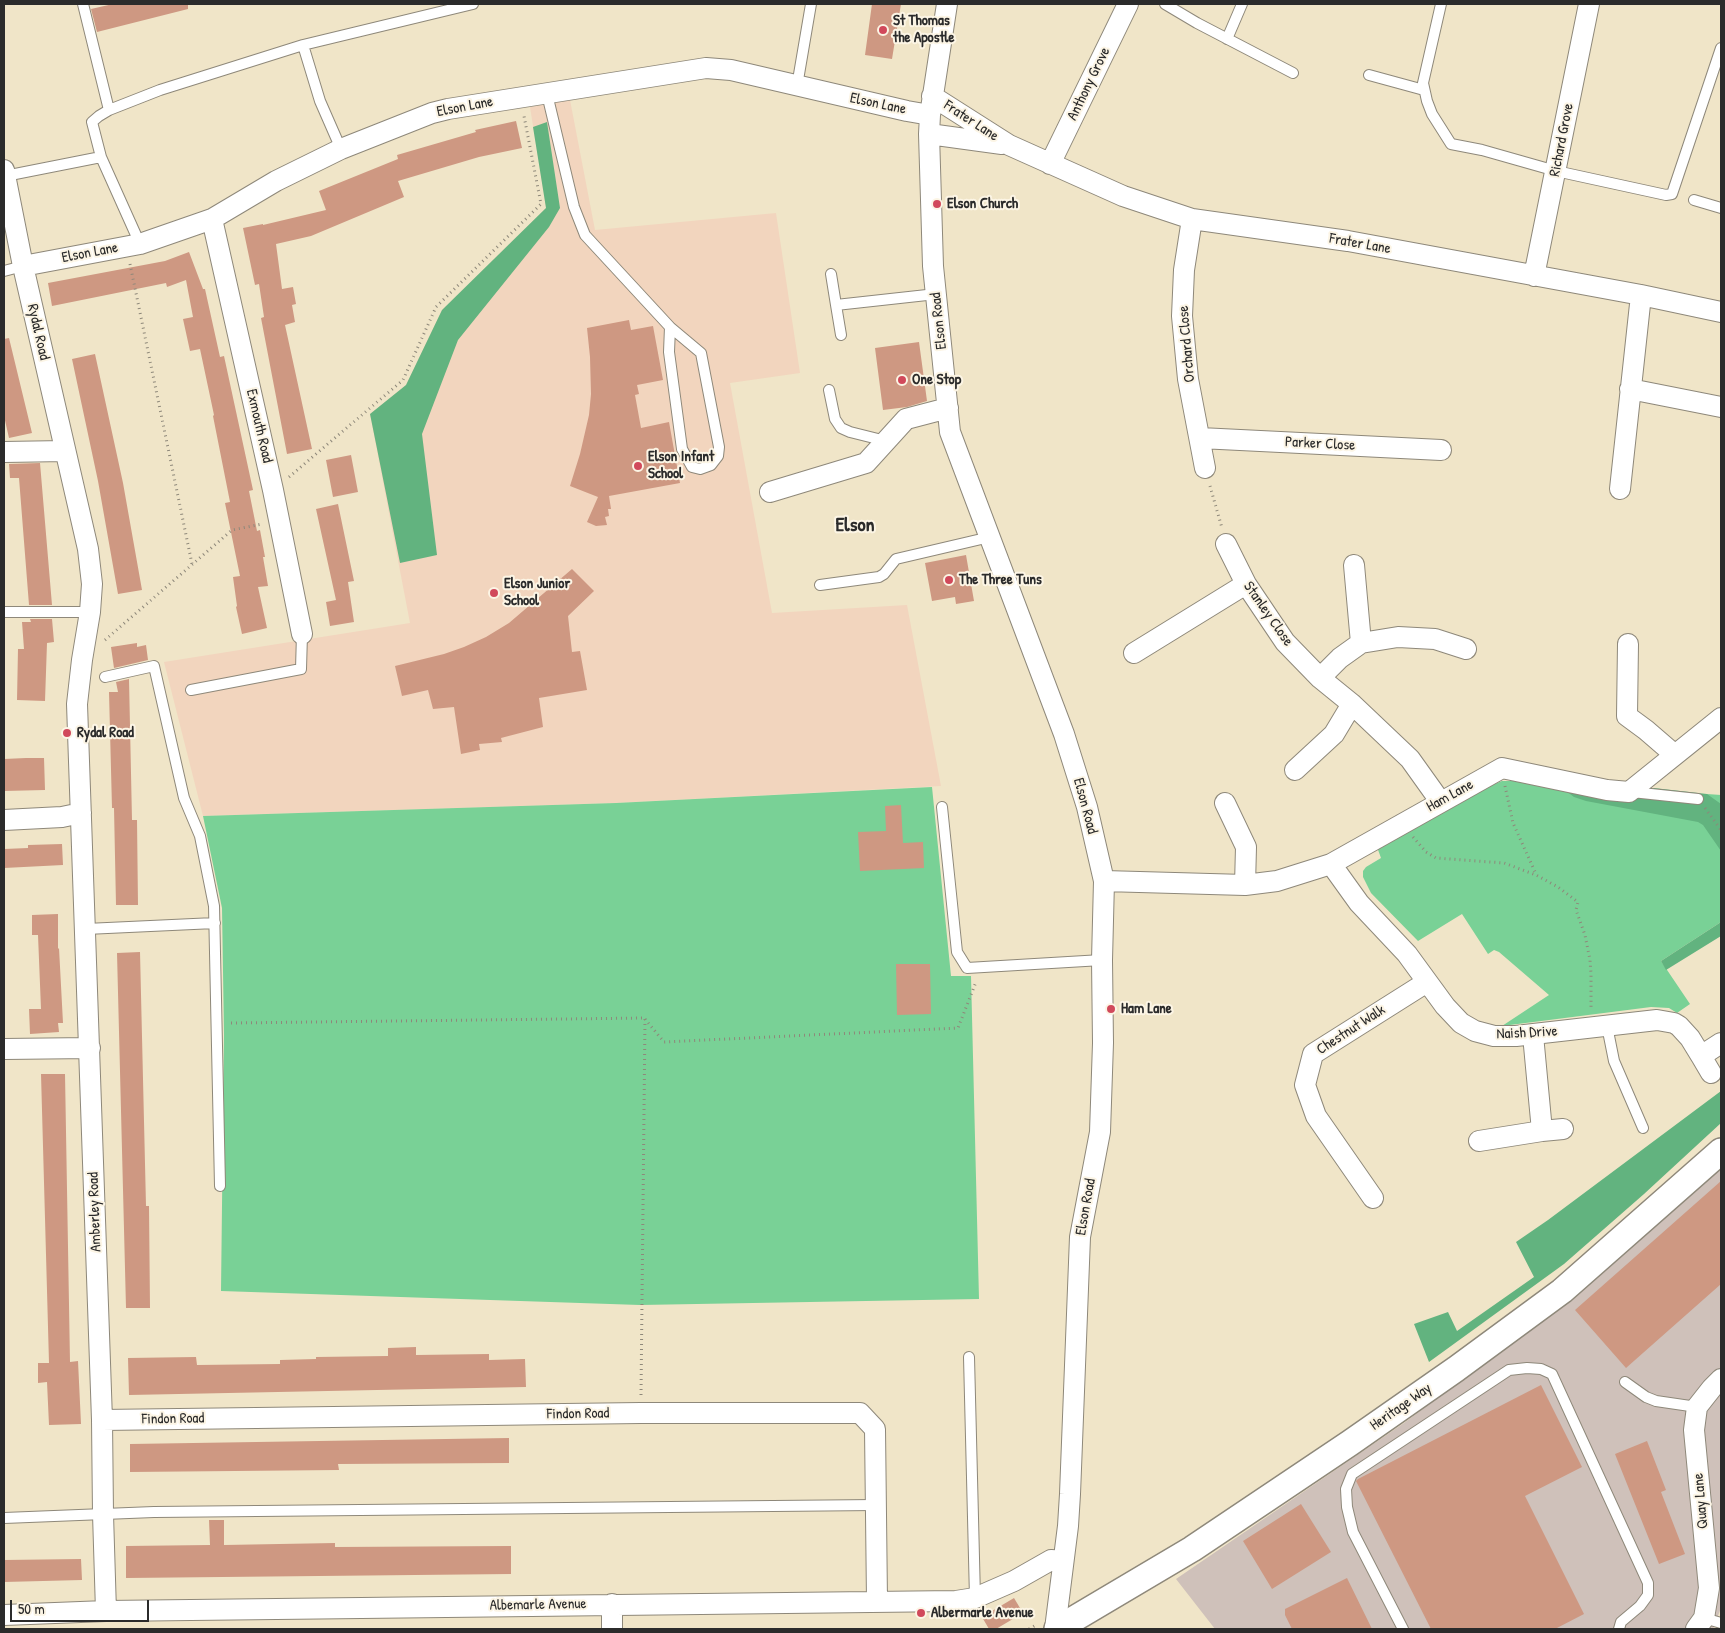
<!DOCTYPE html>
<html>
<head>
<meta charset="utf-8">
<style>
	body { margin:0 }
	#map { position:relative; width:1725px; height:1633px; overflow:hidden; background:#f0e5c8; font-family:"Patrick Hand",sans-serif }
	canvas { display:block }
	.frame { position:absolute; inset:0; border:5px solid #2b2b2b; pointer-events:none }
	.scale { position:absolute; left:10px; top:1600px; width:139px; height:22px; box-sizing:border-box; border:2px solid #2b2b2b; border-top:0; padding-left:6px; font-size:15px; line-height:18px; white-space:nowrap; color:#2b2b2b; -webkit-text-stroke:4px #fcf5e5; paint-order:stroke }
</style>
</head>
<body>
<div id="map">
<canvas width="1725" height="1633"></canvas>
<div class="frame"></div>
<div class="scale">50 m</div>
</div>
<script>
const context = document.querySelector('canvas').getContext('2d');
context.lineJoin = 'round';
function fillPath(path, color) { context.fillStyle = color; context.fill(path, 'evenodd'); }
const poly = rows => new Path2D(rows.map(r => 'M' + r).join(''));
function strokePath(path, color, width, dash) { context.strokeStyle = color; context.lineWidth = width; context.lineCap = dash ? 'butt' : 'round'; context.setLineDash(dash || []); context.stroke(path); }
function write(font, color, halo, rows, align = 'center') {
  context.font = font + ' "Patrick Hand",sans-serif'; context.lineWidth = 4; context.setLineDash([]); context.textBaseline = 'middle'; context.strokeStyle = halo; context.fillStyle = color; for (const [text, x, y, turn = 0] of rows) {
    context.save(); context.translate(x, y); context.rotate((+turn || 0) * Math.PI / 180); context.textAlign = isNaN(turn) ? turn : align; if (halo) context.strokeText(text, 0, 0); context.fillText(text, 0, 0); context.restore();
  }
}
fillPath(poly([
	[570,100,595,230,776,213,800,373,730,383,772,613,907,605,941,786,616,803,203,816,164,662,410,623,370,414,406,385,442,310,546,208,530,107]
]), '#f2d5be');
fillPath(poly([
	[1721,1166,1721,1608,1713,1629,1215,1629,1176,1579,1404,1423,1538,1323]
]), '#cfc1ba');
fillPath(poly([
	[1502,781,1518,781,1693,808,1707,794,1721,795,1721,922,1661,961,1690,1004,1677,1013,1669,1008,1651,1007,1502,1026,1549,995,1499,952,1494,950,1488,954,1462,914,1418,941,1371,893,1363,877,1363,871,1366,867,1381,858,1377,847,1487,787],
	[932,787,951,976,971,976,979,1299,640,1305,221,1291,224,1035,222,908,203,816,616,803]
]), '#79d196');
fillPath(poly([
	[547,122,560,208,549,227,458,340,422,434,437,555,400,563,370,414,406,385,442,310,546,208,533,127],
	[1562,788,1645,793,1654,788,1707,794,1721,804,1721,851,1703,825,1698,822,1586,801,1574,797],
	[1721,922,1721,936,1666,970,1661,961],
	[1721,1091,1721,1123,1644,1194,1564,1264,1429,1362,1414,1324,1448,1312,1457,1331,1534,1277,1516,1242,1548,1220]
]), '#62b37f');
fillPath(poly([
	[113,4,188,4,188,9,97,32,91,9],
	[872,4,901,4,892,59,865,55],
	[516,121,522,148,479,157,398,181,404,197,311,236,276,244,282,289,293,287,296,304,292,305,295,322,285,325,312,449,287,454,261,318,264,317,259,284,255,285,243,228,263,224,263,225,326,210,319,191,398,159,397,155,476,132,475,130],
	[189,252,203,289,205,289,220,357,224,356,253,490,249,491,257,531,260,530,265,557,263,557,268,586,258,587,267,628,242,634,236,607,237,606,233,577,240,576,225,503,230,502,213,416,214,415,200,349,190,351,183,319,193,317,186,280,167,287,166,283,52,306,48,283,165,261],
	[629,320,631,330,653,326,663,380,637,385,639,394,635,395,641,428,669,422,680,483,609,496,611,509,608,509,609,516,605,517,607,525,596,526,587,522,598,497,570,486,580,454,589,415,591,394,590,357,587,328],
	[9,338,32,433,9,438,4,416,4,339],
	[919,342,927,401,907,407,883,410,875,348],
	[95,354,123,483,142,590,118,594,98,481,72,359],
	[351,455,358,492,333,497,326,460],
	[40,463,52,605,29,605,19,478,10,478,9,464],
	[338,504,354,581,348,582,354,622,330,626,326,602,336,600,316,509],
	[966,555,974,601,956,604,955,597,932,601,925,563],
	[572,569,594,591,568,616,572,652,580,651,587,690,539,698,543,727,501,738,502,742,479,744,480,750,461,754,454,707,433,709,428,690,402,696,395,666,444,654,464,647,486,637,509,623],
	[30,619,52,619,54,642,47,643,45,701,17,700,18,649,24,649,22,622,31,622],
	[137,643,137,647,146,645,148,660,114,668,111,647],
	[129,679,132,820,137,820,138,905,116,905,114,808,112,808,109,692,118,692,116,682],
	[26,758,44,758,45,790,4,791,4,759],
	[901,805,903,843,923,842,924,868,860,871,858,832,886,831,885,806],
	[62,844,63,865,4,868,4,849,28,848,28,845],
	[58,914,58,949,59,948,63,1023,58,1023,59,1032,30,1034,29,1009,41,1009,38,935,32,935,32,915],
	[140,952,146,1206,149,1206,150,1308,126,1308,117,953],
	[896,964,930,964,931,1014,897,1015],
	[41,1074,65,1074,70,1362,78,1361,81,1424,49,1425,47,1382,38,1383,38,1363,49,1363],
	[1721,1181,1721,1284,1626,1368,1575,1310],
	[416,1347,416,1355,489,1354,489,1360,525,1359,526,1387,129,1395,128,1358,196,1357,197,1365,280,1364,280,1360,316,1359,316,1357,388,1356,388,1348],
	[1541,1385,1582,1467,1525,1496,1584,1614,1555,1629,1431,1629,1356,1481,1358,1479],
	[509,1438,509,1463,338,1464,339,1470,130,1472,130,1444],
	[1647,1441,1666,1490,1661,1492,1685,1554,1659,1564,1615,1454],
	[1301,1504,1331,1552,1272,1589,1243,1541],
	[209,1520,224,1520,224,1545,335,1543,335,1547,511,1546,511,1574,126,1578,126,1546,210,1545],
	[81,1559,82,1580,4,1582,4,1560],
	[1347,1578,1372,1629,1292,1629,1285,1615,1285,1609],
	[1014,1598,1023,1613,996,1629,989,1629,982,1617]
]), '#ce9882');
const service = poly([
	[83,4,109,110],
	[1165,4,1197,23,1293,73],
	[1441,4,1423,83,1427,101,1432,114,1451,144,1482,150,1556,171,1666,195,1672,194,1721,48],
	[1227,39,1242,4],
	[303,45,320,101,341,149],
	[1369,75,1424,90],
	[797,86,811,4],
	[547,94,574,207,585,235,670,327,701,353,719,447,718,456,711,465,700,469,692,467,682,449,669,352,670,327],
	[5,176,101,157],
	[1694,200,1721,208],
	[140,244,101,157,92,122,99,116,109,110,160,90,303,45,473,4],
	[4,271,23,266],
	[831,274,836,305],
	[841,335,836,305,936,294],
	[829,390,835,419,841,428,850,432,886,441],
	[820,585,879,577,884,574,896,559,990,537],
	[4,612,90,612],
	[105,677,154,666,184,798,200,836,214,906,220,1186],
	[191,690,301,669,302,634],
	[1632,792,1698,799],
	[942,807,957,952,967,968,1102,960],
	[86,929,215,923],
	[1607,1026,1614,1061,1643,1128],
	[969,1357,975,1598],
	[1625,1382,1646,1397,1656,1401,1697,1407],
	[4,1518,154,1512,876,1505],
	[1704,1618,1721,1623],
	[1403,1629,1353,1532,1347,1507,1346,1489,1352,1474,1509,1370,1527,1368,1541,1369,1552,1374,1648,1583,1648,1595,1640,1606,1621,1622,1619,1629]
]);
const minor = poly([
	[947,4,930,115,929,134,933,266,950,432,1064,734,1087,807,1104,881,1102,960,1103,1043,1100,1132,1080,1237,1070,1494,1068,1526,1055,1629],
	[932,96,1009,145,1123,196,1192,219,1348,241,1641,295,1721,312],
	[929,134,1002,144],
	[1050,164,1128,4],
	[4,170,23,266,88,549,92,584,90,612,82,660,77,704,102,1420,103,1514,106,1611],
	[212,219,273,490,302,634],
	[1192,219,1184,270,1182,316,1188,379,1205,468],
	[23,266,140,244,212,219,276,181,341,149,432,113,448,109,706,68,731,70,907,111,930,115],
	[1534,276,1589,4],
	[1630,389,1721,407],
	[1200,438,1441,450],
	[4,452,65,451],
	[1620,489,1641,295],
	[770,492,866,463,906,419,948,408],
	[1226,544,1246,584,1285,642,1320,678,1352,704,1410,759,1440,801],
	[1354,565,1361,643],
	[1628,644,1627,716,1646,730,1675,755],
	[1134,653,1246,584],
	[1320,678,1340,658,1361,643,1398,637,1435,639,1466,649],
	[1295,770,1334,734,1352,704],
	[1225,803,1246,847,1245,885],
	[4,820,62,817,81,813],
	[1331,864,1359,903,1407,954,1445,1006,1461,1023,1475,1031,1494,1036,1516,1036,1657,1020,1674,1023,1679,1026,1690,1038,1701,1056,1721,1043],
	[1104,881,1245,885,1277,881,1331,864,1502,768,1607,790,1629,792,1721,718],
	[4,1049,90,1048],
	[1701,1056,1711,1073],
	[1542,1131,1563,1129],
	[1479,1141,1542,1131,1533,1035],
	[1373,1198,1316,1116,1305,1085,1313,1054,1427,982],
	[102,1420,641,1413,860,1413,875,1429,877,1601],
	[4,1615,106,1611,956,1601,975,1598,1014,1581,1051,1560,1063,1561],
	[612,1629,612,1604],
	[1696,1629,1704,1618,1709,1588,1694,1430,1697,1407,1712,1388,1721,1379]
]);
const tertiary = poly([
	[1057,1629,1192,1549,1350,1443,1456,1369,1562,1291,1721,1151]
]);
strokePath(service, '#8e887a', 12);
strokePath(minor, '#8e887a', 22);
strokePath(tertiary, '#8e887a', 28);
strokePath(poly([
	[130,264,192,564],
	[289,477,403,380,436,307,541,204,524,116],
	[1210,486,1222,528],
	[105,640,232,530,262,524],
	[1505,786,1513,823,1536,874],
	[1705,808,1721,830],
	[1413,837,1426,852,1436,858,1504,863,1536,875,1558,887,1578,902,1576,910,1585,935,1590,960,1591,974,1591,1009],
	[645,1019,664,1042,958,1028,976,982],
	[231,1023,645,1018,641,1395],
	[1029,1629,1036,1625]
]), '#8e887a', 3, [1, 4]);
strokePath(service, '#fff', 10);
strokePath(minor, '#fff', 20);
strokePath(tertiary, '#fff', 25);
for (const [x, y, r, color] of [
	[883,30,5,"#d1495b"],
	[937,204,5,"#d1495b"],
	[902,380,5,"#d1495b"],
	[638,466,5,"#d1495b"],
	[949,580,5,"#d1495b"],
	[494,593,5,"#d1495b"],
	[67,733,5,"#d1495b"],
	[1111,1009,5,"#d1495b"],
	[921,1613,5,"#d1495b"]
]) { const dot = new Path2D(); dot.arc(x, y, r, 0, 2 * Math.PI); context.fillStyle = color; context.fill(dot); strokePath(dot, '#fcf5e5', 2); }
write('bold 15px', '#2b2b2b', '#fcf5e5', [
	["St Thomas",893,21],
	["the Apostle",893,38],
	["Elson Church",947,204],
	["One Stop",912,380],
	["Elson Infant",648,457],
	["School",648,474],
	["The Three Tuns",959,580],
	["Elson Junior",504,584],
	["School",504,601],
	["Rydal Road",77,733],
	["Ham Lane",1121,1009],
	["Albermarle Avenue",931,1613]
], 'left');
write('15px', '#2b2b2b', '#fcf5e5', [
	["Anthony Grove",1089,84,-64],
	["Elson Lane",878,104,12],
	["Elson Lane",465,107,-11],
	["Frater Lane",971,121,33],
	["Richard Grove",1562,140,-79],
	["Frater Lane",1360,244,10],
	["Elson Lane",90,253,-11],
	["Elson Road",939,321,-96],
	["Rydal Road",38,332,77],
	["Orchard Close",1187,344,-95],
	["Exmouth Road",259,426,77],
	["Parker Close",1320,444,3],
	["Stanley Close",1268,614,55],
	["Ham Lane",1450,796,-29],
	["Elson Road",1085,806,75],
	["Chestnut Walk",1351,1030,-33],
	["Naish Drive",1527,1033,-3],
	["Elson Road",1086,1207,-80],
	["Amberley Road",95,1212,-92],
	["Heritage Way",1401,1407,-35],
	["Findon Road",578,1414,-1],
	["Findon Road",173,1419,-1],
	["Quay Lane",1701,1501,-95],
	["Albemarle Avenue",538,1605,-1]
]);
write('bold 20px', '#2b2b2b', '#fcf5e5', [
	["Elson",855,526]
]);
</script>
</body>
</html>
